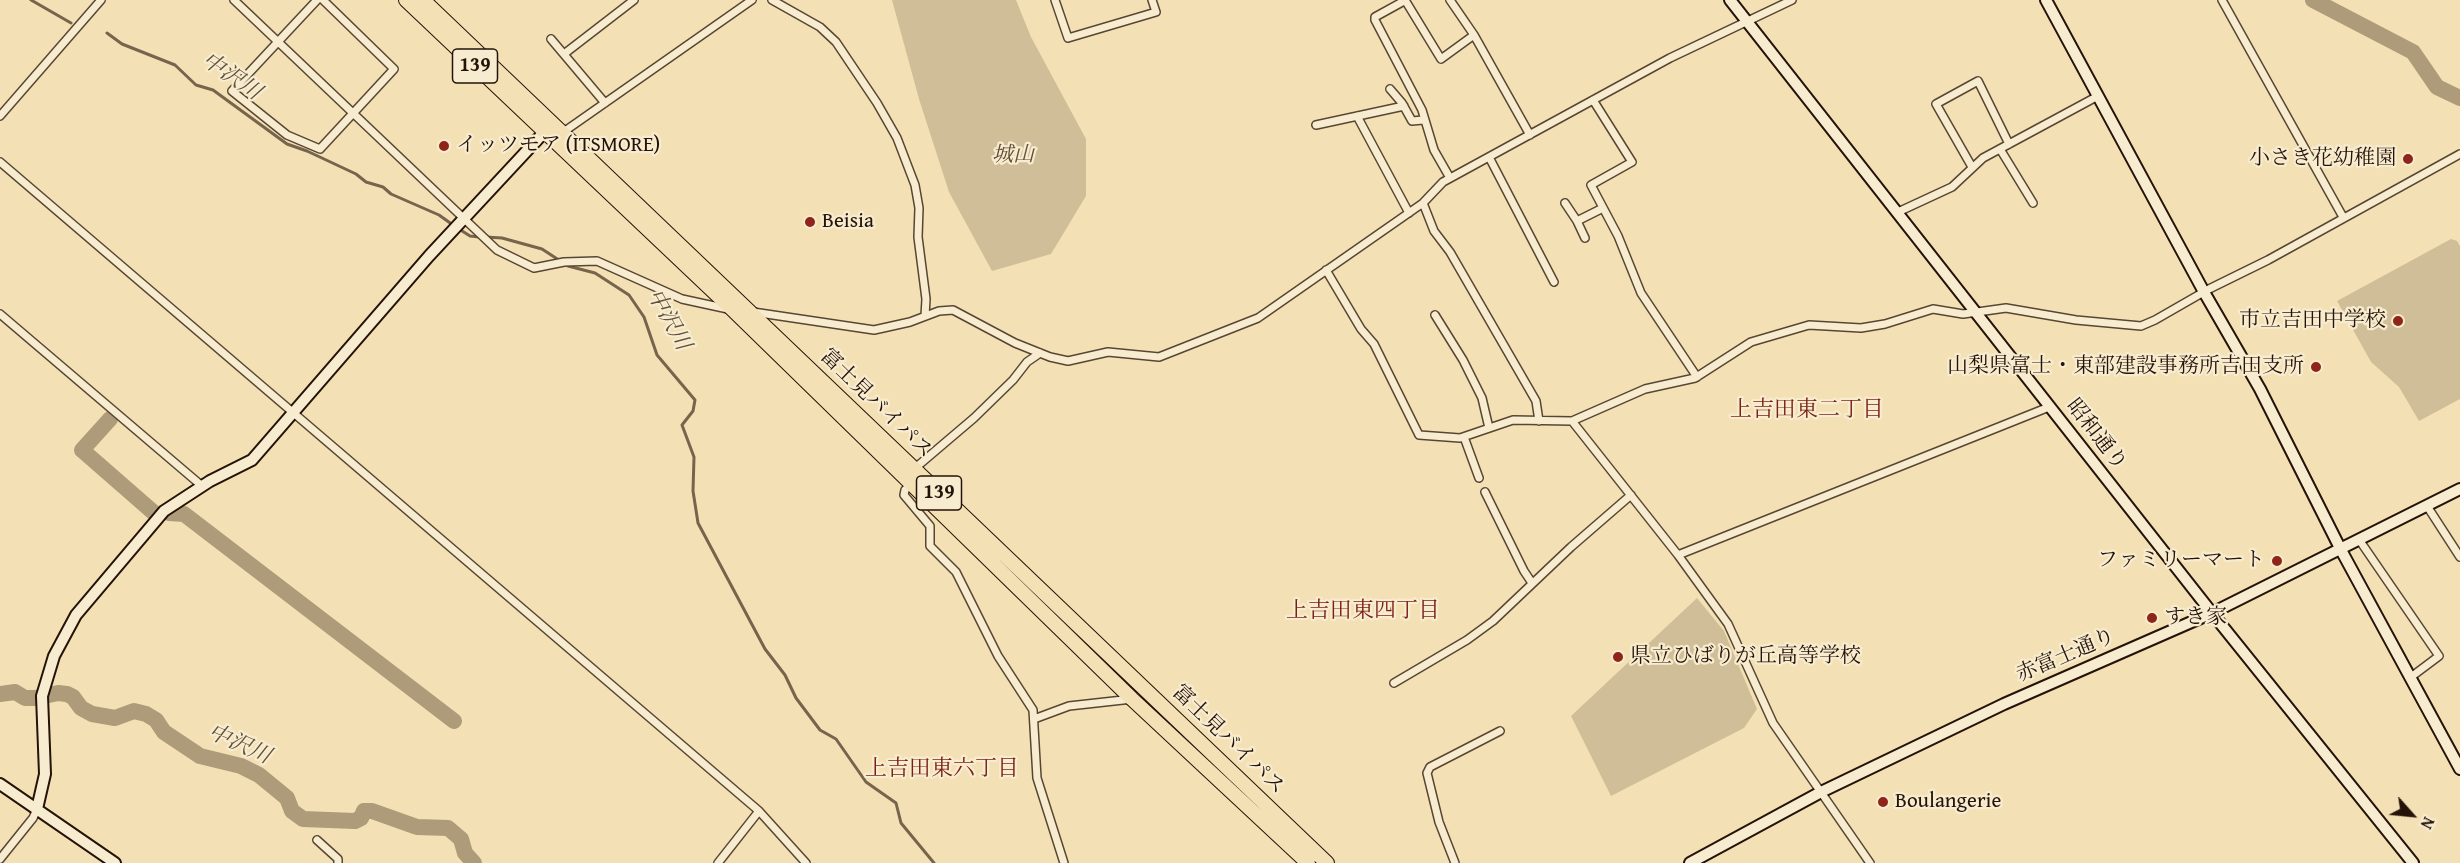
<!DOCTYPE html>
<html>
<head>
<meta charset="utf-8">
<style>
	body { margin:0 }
	#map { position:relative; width:2460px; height:863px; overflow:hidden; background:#f3e1b5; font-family:"Gentium Book Plus",serif }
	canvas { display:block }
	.north { position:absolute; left:2382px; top:785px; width:60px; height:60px; -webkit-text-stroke:4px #f7eccf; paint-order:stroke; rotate:117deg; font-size:16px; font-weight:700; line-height:24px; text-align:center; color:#251208 }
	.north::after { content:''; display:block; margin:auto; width:21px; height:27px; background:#251208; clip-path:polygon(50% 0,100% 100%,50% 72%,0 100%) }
</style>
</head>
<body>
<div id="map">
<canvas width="2460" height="863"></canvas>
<div class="north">N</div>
</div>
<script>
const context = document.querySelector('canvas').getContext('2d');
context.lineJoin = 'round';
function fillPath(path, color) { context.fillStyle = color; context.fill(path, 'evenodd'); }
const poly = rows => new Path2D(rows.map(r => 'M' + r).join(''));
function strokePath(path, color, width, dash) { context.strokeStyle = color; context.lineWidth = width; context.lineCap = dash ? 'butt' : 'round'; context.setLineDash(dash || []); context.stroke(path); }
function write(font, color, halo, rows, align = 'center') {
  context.font = font + ' "Gentium Book Plus","Noto Serif JP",serif'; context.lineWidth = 4.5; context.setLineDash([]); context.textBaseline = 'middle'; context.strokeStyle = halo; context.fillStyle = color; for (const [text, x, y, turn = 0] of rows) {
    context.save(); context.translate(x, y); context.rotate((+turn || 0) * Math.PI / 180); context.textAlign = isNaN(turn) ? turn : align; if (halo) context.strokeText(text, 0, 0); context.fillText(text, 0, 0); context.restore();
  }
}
fillPath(poly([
	[892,0,1016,0,1031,37,1086,139,1086,196,1051,254,992,271,949,192,919,99],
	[2451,239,2457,241,2460,246,2460,399,2419,421,2399,387,2371,362,2337,301],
	[1697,598,1724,631,1757,709,1744,728,1611,796,1571,716]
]), '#d0be98');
strokePath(poly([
	[31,0,71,23],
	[107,33,122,44,175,65,196,85,213,90,287,144,307,151,356,174,366,182,383,187,391,194,439,215,453,225],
	[459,229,470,236,479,237],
	[486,237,502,238,542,249,568,266,595,273,629,295,644,317,657,355,695,400,693,411,682,425,694,457,693,491,698,523,765,649,785,675,796,698,820,730,836,739,866,782,896,803,901,823,934,863]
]), '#77644c', 3);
strokePath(poly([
	[2313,0,2413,52,2437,87,2460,98],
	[110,419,82,450,153,512],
	[169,513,184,514,454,721],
	[0,694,15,692,25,698,35,698,58,693,67,694,73,697,81,708,92,714,115,718,134,711,146,714,156,720,164,732,200,756,241,766,259,775,287,798,292,811,303,819,355,821,361,818,364,811,372,811,417,827,448,828,461,839,465,853,474,863]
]), '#ad9b7a', 16);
const street = poly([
	[234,0,497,250,534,268,564,262,597,261,682,299,728,309],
	[317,0,232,91,287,135,320,149,394,69,323,0],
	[772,0,820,27,836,42,877,103,897,138,915,185,919,208,918,237,926,299,925,316],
	[1055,0,1068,38,1156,12,1152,0],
	[1405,0,1441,59,1474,35],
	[1450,0,1474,35,1530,135],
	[2222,0,2343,217],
	[1404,1,1375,17,1375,20,1422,110,1434,150,1450,178],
	[551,39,605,103],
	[564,54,634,0],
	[1390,89,1402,103,1412,121,1423,120],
	[1593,100,1632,162,1591,185,1618,236,1641,293,1697,377],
	[0,116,101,0],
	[1357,116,1409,213],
	[1316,125,1404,106],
	[562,133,752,0],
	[2000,149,2033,203],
	[1489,157,1554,282],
	[0,162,759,811,806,863],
	[1972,167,1936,104,1978,81,2009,144],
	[1423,203,1434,231,1450,252,1536,401,1539,421],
	[1565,203,1577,221,1585,238],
	[1898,212,1952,187,1983,158,2098,96],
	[1577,221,1603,208],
	[1326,270,1361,329,1374,344,1419,435,1460,438,1513,420,1572,421,1645,389,1695,378,1751,342,1809,325,1861,328,1885,324,1933,309,1963,314,2006,308,2076,320,2141,326,2155,320,2209,289,2268,260,2460,154],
	[753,312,874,330,910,322,939,311,953,310,1015,343,1050,357,1068,361,1108,352,1159,357,1258,318,1423,203,1443,182,1670,58,1792,0],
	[0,314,202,486],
	[1435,315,1463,360,1482,398,1489,428],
	[1572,421,1678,555,1728,624,1773,723,1870,863],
	[1464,437,1479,478],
	[914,469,974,418,1013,380,1027,362,1040,353],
	[911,484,905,490,904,495,930,526,930,546,956,572,998,656,1033,710,1037,778,1064,863],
	[1485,492,1524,571,1532,583],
	[2427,506,2460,557],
	[2360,541,2439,656,2411,677],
	[1678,555,2049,407],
	[1394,683,1467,640,1493,621,1571,547,1631,495],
	[1034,719,1069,706,1132,699],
	[317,840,338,859,338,863],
	[0,859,33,818,37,809],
	[718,863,759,811],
	[1455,863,1439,822,1427,773,1430,767,1500,731]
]);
const secondary = poly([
	[1730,0,2212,613,2413,863],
	[2046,0,2204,292,2260,389,2341,550,2460,769],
	[0,784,115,863],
	[37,809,45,774,42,696,54,656,76,615,164,511,210,481,252,460,429,256,549,127],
	[1690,863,1821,792,2004,704,2212,613,2460,489]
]);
const highway = poly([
	[406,0,733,310,1132,699,1308,863],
	[423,0,1327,863]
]);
strokePath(street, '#584633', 10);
strokePath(secondary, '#251208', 14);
strokePath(highway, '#251208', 16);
strokePath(street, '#f7eccf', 7);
strokePath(secondary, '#f7eccf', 10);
strokePath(highway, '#f3e1b5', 14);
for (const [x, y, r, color] of [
	[444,146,6,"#8f2418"],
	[2408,159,6,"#8f2418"],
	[810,222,6,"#8f2418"],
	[2398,321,6,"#8f2418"],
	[2316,367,6,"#8f2418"],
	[2277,561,6,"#8f2418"],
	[2152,618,6,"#8f2418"],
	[1618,657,6,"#8f2418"],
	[1883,802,6,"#8f2418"]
]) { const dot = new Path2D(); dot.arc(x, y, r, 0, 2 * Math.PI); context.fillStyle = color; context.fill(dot); strokePath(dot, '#f7eccf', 2); }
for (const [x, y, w] of [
	[475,66,45],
	[939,493,45]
]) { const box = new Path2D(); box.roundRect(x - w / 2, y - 17, w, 34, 4.5); context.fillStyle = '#f7eccf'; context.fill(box); strokePath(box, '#251208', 1.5); }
write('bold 20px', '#251208', null, [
	["139",475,66],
	["139",939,493]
]);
write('21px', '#251208', '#f7eccf', [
	["イッツモア (ITSMORE)",456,146],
	["小さき花幼稚園",2396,159,"right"],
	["Beisia",822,222],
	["市立吉田中学校",2386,321,"right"],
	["山梨県富士・東部建設事務所吉田支所",2304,367,"right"],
	["ファミリーマート",2265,561,"right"],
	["すき家",2164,618],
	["県立ひばりが丘高等学校",1630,657],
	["Boulangerie",1895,802]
], 'left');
write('italic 21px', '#614e3a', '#f7eccf', [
	["城山",1013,156]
]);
write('21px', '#251208', '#f7eccf', [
	["富士見バイパス",876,404,44],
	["昭和通り",2096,435,52],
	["赤富士通り",2066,656,-23],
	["富士見バイパス",1228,740,44]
]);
write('italic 22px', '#62503b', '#f7eccf', [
	["中沢川",231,77,34],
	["中沢川",668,320,61],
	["中沢川",239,745,24]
]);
write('22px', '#7a1f14', '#f7eccf', [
	["上吉田東二丁目",1807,410],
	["上吉田東四丁目",1363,611],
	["上吉田東六丁目",942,769]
]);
</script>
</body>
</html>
